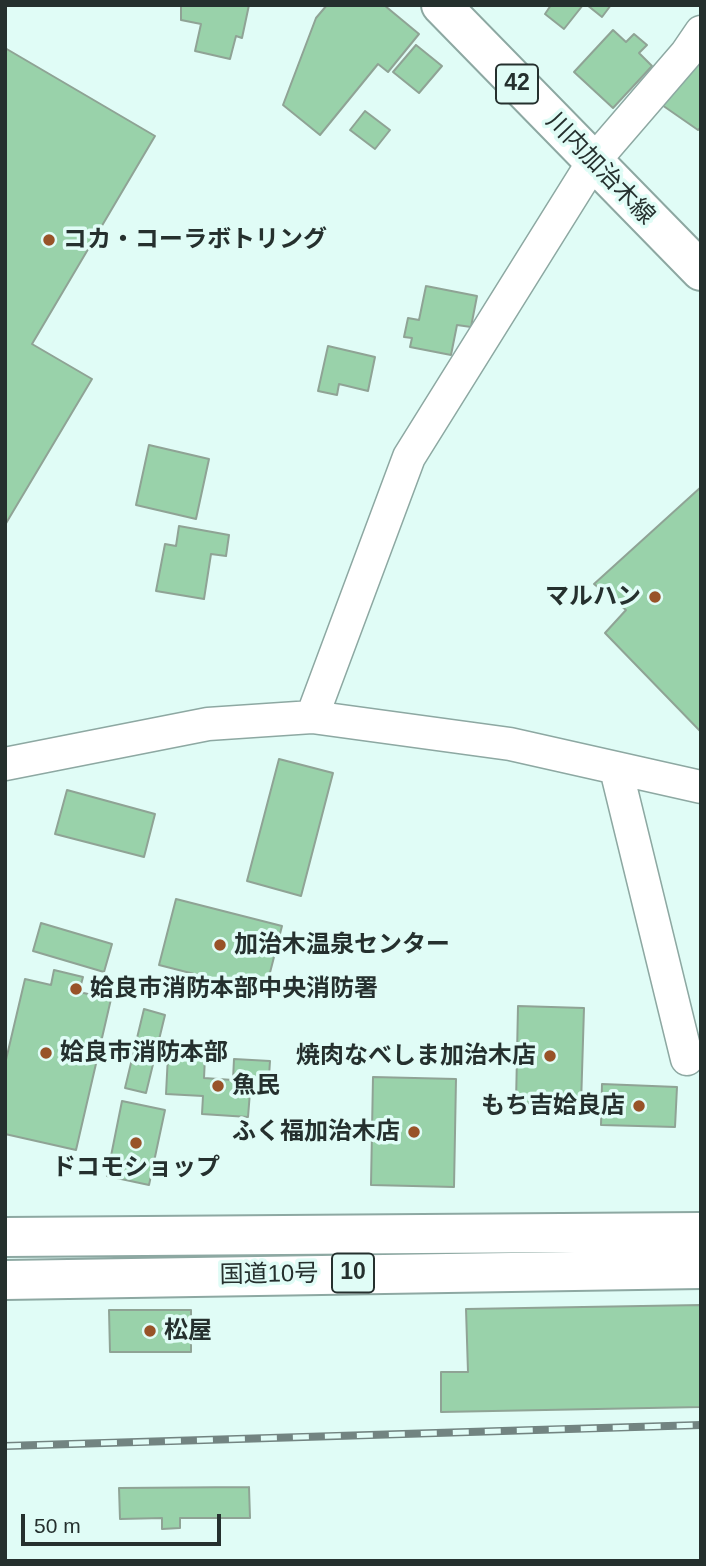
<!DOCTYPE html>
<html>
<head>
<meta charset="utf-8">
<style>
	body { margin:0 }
	#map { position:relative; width:706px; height:1566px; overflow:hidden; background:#e0fcf6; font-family:Helvetica,sans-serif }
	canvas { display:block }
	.frame { position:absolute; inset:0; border:7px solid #25302e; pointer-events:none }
	.scale { position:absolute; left:21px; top:1514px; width:200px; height:32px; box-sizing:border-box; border:4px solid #25302e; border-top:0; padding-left:9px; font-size:21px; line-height:24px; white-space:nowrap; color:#25302e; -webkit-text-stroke:5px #e0fcf6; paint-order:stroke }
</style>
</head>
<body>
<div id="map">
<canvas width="706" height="1566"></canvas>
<div class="frame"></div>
<div class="scale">50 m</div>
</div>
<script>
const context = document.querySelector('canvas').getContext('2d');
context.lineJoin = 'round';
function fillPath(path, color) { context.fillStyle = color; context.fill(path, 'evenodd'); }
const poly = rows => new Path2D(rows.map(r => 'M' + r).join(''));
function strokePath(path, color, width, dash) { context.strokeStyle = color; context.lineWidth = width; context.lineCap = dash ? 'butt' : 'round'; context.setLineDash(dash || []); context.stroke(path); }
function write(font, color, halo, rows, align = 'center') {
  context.font = font + ' Helvetica,"Noto Sans JP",sans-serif'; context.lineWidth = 7; context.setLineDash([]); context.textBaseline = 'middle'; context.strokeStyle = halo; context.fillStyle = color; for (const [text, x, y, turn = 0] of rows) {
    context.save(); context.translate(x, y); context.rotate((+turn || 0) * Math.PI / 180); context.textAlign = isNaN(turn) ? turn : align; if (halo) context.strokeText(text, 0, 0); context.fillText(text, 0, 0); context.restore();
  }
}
const building = poly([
	[181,5,249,5,242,38,236,36,230,59,195,51,201,24,181,20,181,5],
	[327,5,384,5,419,34,388,72,378,64,320,135,283,105,316,18,327,5],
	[551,5,583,5,564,29,545,14,551,5],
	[587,5,611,5,602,17,587,5],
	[613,30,626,42,634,34,647,45,639,53,652,66,613,108,574,72,613,30],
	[416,45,442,66,419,93,393,72,416,45],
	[5,48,155,136,32,344,92,379,5,525,5,48],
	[701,50,701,127,698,130,662,105,701,50],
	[365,111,390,130,375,149,350,130,365,111],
	[426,286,477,296,471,327,457,325,451,355,410,347,412,338,404,337,408,318,419,320,426,286],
	[328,346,375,357,368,391,339,384,337,395,318,391,328,346],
	[149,445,209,459,196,519,136,505,149,445],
	[701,487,701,732,605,633,626,610,594,584,701,487],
	[179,526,229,535,226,556,211,554,204,599,156,591,165,544,176,546,179,526],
	[279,759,333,773,301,896,247,881,279,759],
	[67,790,155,814,144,857,55,834,67,790],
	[176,899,282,926,265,992,159,965,176,899],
	[41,923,112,944,104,972,33,951,41,923],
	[54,970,83,977,79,992,111,999,76,1150,5,1134,5,1064,25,979,51,985,54,970],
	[518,1006,584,1008,581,1105,516,1103,518,1006],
	[144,1009,165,1015,146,1093,125,1088,144,1009],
	[168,1055,205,1057,204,1078,233,1080,234,1059,270,1061,268,1092,250,1092,248,1117,202,1114,203,1096,166,1094,168,1055],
	[373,1077,456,1079,454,1187,371,1185,373,1077],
	[602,1084,677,1087,675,1127,601,1125,602,1084],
	[122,1101,165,1110,149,1185,107,1176,122,1101],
	[701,1305,701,1407,441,1412,441,1372,468,1372,466,1309,701,1305],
	[109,1310,191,1310,191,1352,110,1352,109,1310],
	[249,1487,250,1518,180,1518,180,1528,162,1529,162,1518,120,1519,119,1488,249,1487]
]);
fillPath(building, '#99d2aa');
strokePath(building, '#8fa395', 2);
const minor = poly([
	[312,717,409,457,593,162,686,54,701,32],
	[5,764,208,724,312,717,510,744,701,787],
	[616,769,687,1059]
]);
const primary = poly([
	[441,5,701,271]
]);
const trunk = poly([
	[5,1237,701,1232],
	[5,1280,701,1269]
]);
strokePath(minor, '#8da8a2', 35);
strokePath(primary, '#8da8a2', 42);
strokePath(trunk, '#8da8a2', 42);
strokePath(minor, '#fff', 32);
strokePath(primary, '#fff', 38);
strokePath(trunk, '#fff', 38);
const rail = poly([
	[5,1446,701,1425]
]);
strokePath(rail, '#728481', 8);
strokePath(rail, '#e0fcf6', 5, [16]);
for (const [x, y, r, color] of [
	[49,240,7,"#985328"],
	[655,597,7,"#985328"],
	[220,945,7,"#985328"],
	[76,989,7,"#985328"],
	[46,1053,7,"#985328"],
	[550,1056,7,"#985328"],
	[218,1086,7,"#985328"],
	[639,1106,7,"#985328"],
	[414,1132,7,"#985328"],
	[136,1143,7,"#985328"],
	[150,1331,7,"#985328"]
]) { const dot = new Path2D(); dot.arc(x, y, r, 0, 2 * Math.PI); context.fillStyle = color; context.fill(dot); strokePath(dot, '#e0fcf6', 2.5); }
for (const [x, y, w] of [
	[517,84,42],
	[353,1273,42]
]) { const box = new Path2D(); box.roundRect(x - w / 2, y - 19.5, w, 39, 5); context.fillStyle = '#e0fcf6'; context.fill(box); strokePath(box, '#25302e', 2); }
write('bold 23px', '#25302e', null, [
	["42",517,84],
	["10",353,1273]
]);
write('24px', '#25302e', '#e0fcf6', [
	["川内加治木線",600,169,46],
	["国道10号",269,1275,-1]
]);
write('bold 24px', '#25302e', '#e0fcf6', [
	["コカ・コーラボトリング",63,240],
	["マルハン",641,597,"right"],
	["加治木温泉センター",234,945],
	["姶良市消防本部中央消防署",90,989],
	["姶良市消防本部",60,1053],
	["焼肉なべしま加治木店",536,1056,"right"],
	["魚民",232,1086],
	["もち吉姶良店",625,1106,"right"],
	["ふく福加治木店",400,1132,"right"],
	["ドコモショップ",136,1168,"center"],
	["松屋",164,1331]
], 'left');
</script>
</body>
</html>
